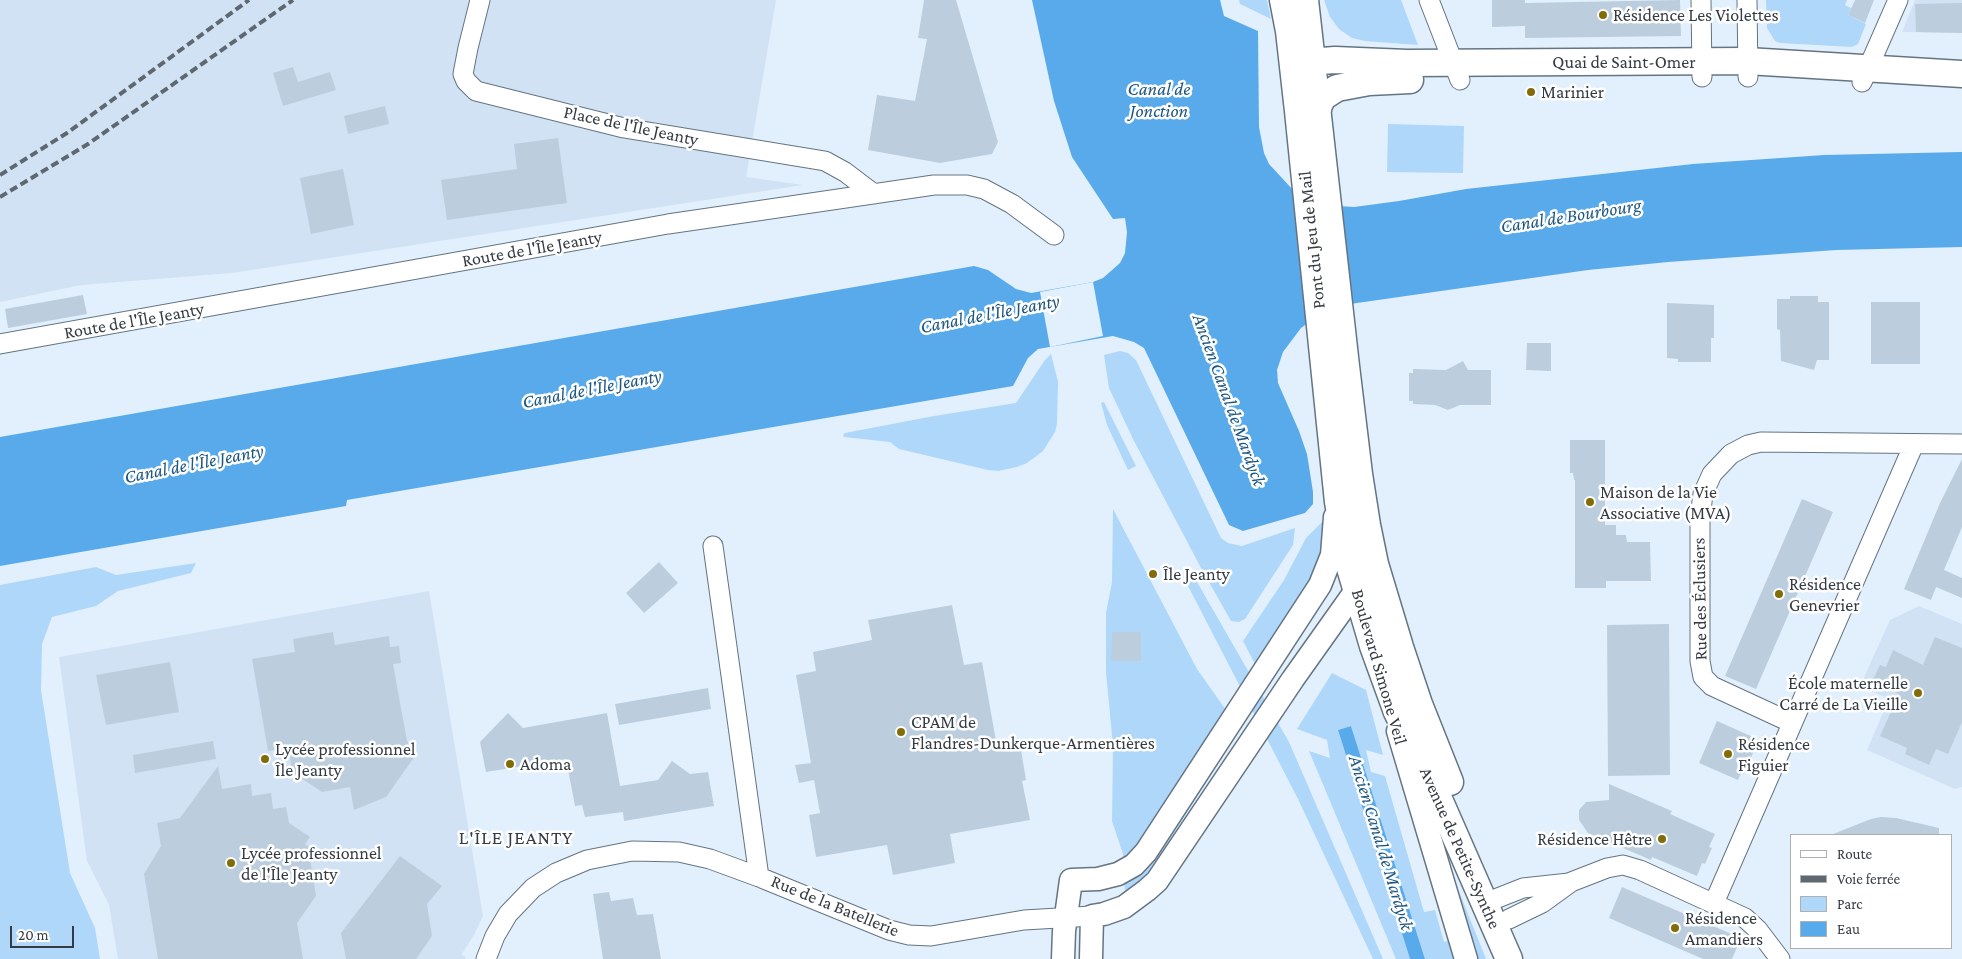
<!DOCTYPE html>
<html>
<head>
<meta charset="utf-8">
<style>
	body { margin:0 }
	#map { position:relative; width:1962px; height:959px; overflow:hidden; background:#e2f0fd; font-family:"Crimson Pro",serif }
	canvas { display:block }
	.legend { position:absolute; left:1790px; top:834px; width:162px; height:115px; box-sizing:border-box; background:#fff; border:1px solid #aeb1b3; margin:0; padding:6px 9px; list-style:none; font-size:15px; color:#343b42 }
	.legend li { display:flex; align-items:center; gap:10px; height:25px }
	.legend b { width:25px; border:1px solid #aeb1b3 }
	.scale { position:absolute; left:10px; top:926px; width:64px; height:22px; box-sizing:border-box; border:2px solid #343b42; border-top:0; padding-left:6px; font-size:15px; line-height:18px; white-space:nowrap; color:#343b42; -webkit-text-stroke:4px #fff; paint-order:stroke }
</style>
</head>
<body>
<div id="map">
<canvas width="1962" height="959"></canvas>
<ul class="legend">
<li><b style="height:6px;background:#fff"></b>Route</li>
<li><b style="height:6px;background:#5f6870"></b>Voie ferrée</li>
<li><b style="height:14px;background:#afd7fa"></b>Parc</li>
<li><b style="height:14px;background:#59aaeb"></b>Eau</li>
</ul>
<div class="scale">20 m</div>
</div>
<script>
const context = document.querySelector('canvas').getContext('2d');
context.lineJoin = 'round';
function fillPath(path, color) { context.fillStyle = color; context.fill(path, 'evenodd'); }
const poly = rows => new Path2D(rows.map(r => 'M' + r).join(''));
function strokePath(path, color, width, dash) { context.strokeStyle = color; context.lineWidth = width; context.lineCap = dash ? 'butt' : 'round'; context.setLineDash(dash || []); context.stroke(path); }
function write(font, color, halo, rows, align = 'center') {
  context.font = font + ' "Crimson Pro",serif'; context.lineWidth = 5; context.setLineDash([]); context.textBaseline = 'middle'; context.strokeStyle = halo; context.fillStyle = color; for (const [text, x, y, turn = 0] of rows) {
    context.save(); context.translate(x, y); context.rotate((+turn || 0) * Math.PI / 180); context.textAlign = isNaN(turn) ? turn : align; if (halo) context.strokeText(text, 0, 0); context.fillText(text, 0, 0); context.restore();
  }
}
fillPath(poly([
	[0,0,776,0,746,177,803,185,232,273,81,285,0,302],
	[1915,0,1962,0,1962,33,1902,32],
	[429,591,483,916,474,935,461,955,466,957,465,959,118,959,109,905,87,861,59,657],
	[1919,606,1962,624,1962,787,1955,789,1867,750,1889,699,1860,686,1890,620]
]), '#d0e2f4');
fillPath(poly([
	[1239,0,1267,0,1271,19,1240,4],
	[1324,0,1401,0,1418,45,1365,41,1352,38,1339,29,1330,17],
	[1766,0,1847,0,1845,5,1851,8,1848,15,1866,24,1858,44,1852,47,1780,43,1775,41,1767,28],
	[1388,124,1464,126,1463,173,1387,172],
	[1120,351,1128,353,1136,360,1221,538,1228,543,1242,546,1295,528,1293,545,1245,619,1239,622,1231,621,1201,568,1133,439,1109,388,1104,355],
	[1051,354,1058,382,1057,424,1055,432,1043,451,1027,463,1017,467,998,471,988,470,899,449,890,442,844,437,843,435,845,433,934,416,1016,403,1045,360],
	[1104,402,1136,466,1128,470,1107,425,1101,403],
	[1113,509,1197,669,1226,710,1140,848,1124,861,1123,854,1112,821,1113,746,1106,672,1106,613,1112,582],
	[1322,522,1323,543,1318,566,1307,587,1255,664,1243,641,1284,580,1306,538],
	[196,563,191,573,118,591,96,606,52,617,42,644,41,690,70,873,95,928,100,959,0,959,0,585,96,567,116,575],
	[1193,575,1289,742,1383,959,1373,959,1298,799,1185,580],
	[1332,673,1366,690,1383,755,1366,750,1371,772,1385,776,1424,912,1435,910,1444,942,1448,941,1453,959,1425,959,1351,726,1338,730,1410,959,1396,959,1309,751,1330,758,1327,740,1297,729],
	[1218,764,1156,861,1144,877,1125,892,1124,881,1214,766],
	[1454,884,1456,884,1486,959,1477,959]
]), '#afd7fa');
fillPath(poly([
	[1032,0,1220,0,1224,16,1258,31,1259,127,1264,153,1269,164,1294,191,1338,206,1354,207,1399,201,1466,189,1693,164,1824,155,1962,152,1962,247,1836,250,1668,262,1588,270,1350,304,1308,323,1301,328,1283,352,1277,370,1278,383,1299,431,1307,454,1313,492,1313,504,1305,513,1243,531,1229,525,1144,348,1134,342,1113,336,1038,349,1028,358,1013,386,347,500,346,506,0,566,0,437,974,266,988,270,1016,289,1031,293,1093,282,1103,278,1120,263,1125,253,1127,232,1125,218,1113,219,1072,157,1054,101],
	[1351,726,1425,959,1410,959,1338,730]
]), '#59aaeb');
fillPath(poly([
	[1093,282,1103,336,1050,347,1040,292]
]), '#e2f0fd');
fillPath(poly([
	[924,0,956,0,998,142,992,154,940,163,868,150,877,95,915,101,927,39,918,38],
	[1492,0,1525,0,1525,3,1680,0,1681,36,1525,38,1525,26,1492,27],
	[1855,0,1874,0,1865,23,1848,15],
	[1962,3,1962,33,1916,32,1915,4],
	[293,67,298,82,330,72,336,90,283,106,273,73],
	[385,106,389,124,348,134,344,116],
	[558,138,567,203,447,220,441,180,517,169,514,144],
	[343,169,354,225,311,234,300,178],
	[83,295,87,314,8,328,5,309],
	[1790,296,1818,296,1818,302,1829,302,1829,360,1817,360,1814,370,1781,361,1780,330,1777,329,1777,299,1790,299],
	[1871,302,1920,302,1920,364,1871,364],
	[1667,303,1714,305,1714,338,1711,338,1711,362,1678,362,1678,359,1667,358],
	[1527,343,1551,343,1551,371,1526,370],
	[1463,361,1468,370,1491,370,1491,405,1460,405,1448,410,1435,405,1413,404,1413,401,1409,401,1409,373,1413,373,1413,369,1446,370],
	[1570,440,1605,440,1605,525,1616,525,1616,535,1626,535,1627,542,1650,542,1651,581,1606,581,1606,588,1575,588,1575,480,1574,480,1573,473,1570,473],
	[1962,459,1962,527,1944,570,1962,578,1962,598,1936,587,1931,600,1904,589,1940,503],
	[1802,499,1833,512,1756,689,1725,676],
	[659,562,678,583,644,613,626,593],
	[952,605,964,665,982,662,996,741,1019,738,1026,780,1022,781,1030,820,950,834,955,863,893,875,887,845,816,857,809,815,820,813,814,780,799,783,795,765,811,763,796,675,816,671,813,652,872,640,868,620],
	[1669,624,1670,775,1608,776,1607,625],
	[333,632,335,645,389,636,390,647,399,646,401,663,393,664,407,741,413,746,415,756,386,797,354,810,350,787,322,792,292,772,289,748,268,751,252,659,295,652,293,639],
	[1112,632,1141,632,1141,661,1111,661],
	[1935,637,1962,648,1962,722,1948,754,1936,749,1929,765,1905,754,1907,748,1880,736,1899,694,1872,682,1880,665,1886,667,1893,650,1923,665],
	[170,662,179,712,106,725,96,675],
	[708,688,711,709,619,725,615,704],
	[508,713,523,728,607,713,620,786,658,780,672,761,690,774,708,772,714,806,624,821,623,812,585,817,582,805,575,806,566,759,486,772,480,742],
	[1717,721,1753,737,1756,746,1744,774,1741,773,1738,780,1699,763],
	[213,741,216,759,135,773,133,755],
	[218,766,222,789,251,784,252,796,271,793,273,809,286,807,289,823,310,837,305,844,308,846,316,896,297,923,303,959,158,959,144,874,161,846,157,823,180,818],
	[1609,784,1672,811,1670,814,1715,834,1709,847,1712,848,1705,864,1702,863,1697,876,1652,857,1651,860,1588,833,1579,820,1579,810,1586,802,1609,800],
	[1881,817,1896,818,1939,828,1939,835,1833,835,1833,834,1871,819],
	[400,856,442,886,427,904,432,936,416,959,346,959,341,933],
	[1622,887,1741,938,1732,959,1703,959,1609,918],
	[609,892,611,901,633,898,637,915,653,914,661,959,603,959,593,894]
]), '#bccede');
const minor = poly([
	[480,0,468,48,463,74,466,81,476,91,624,128,825,161,845,172,874,194],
	[1429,0,1460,80],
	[1701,0,1702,77],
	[1747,0,1748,77],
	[1862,82,1898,0],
	[0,344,668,224,934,185,967,185,984,189,1012,204,1054,235],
	[713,546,759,877],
	[1792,723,1712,686,1703,677,1700,661,1700,518,1703,494,1712,474,1731,454,1748,445,1761,442,1962,444],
	[1485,903,1523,888,1569,883],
	[1714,903,1914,444],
	[1509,919,1542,903,1571,882,1607,868,1623,865,1640,870,1745,918,1758,930,1780,959],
	[486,959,495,936,508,914,533,888,556,873,587,860,632,851,679,852,710,859,759,877,889,930,909,935,931,936,1024,920,1092,916]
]);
const tertiary = poly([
	[1398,731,1466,959],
	[1063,959,1064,931,1071,880,1098,879,1118,874,1134,865,1146,852,1320,585,1332,555,1335,517],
	[1091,959,1092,916,1104,914,1124,907,1147,890,1157,881,1293,679,1364,579]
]);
const secondary = poly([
	[1283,0,1289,31,1298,111,1338,502,1350,568,1373,646,1397,712,1428,774,1509,959],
	[1305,0,1346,366,1359,474,1367,525,1375,564,1400,647,1419,704,1450,782],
	[1298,68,1307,62,1335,60,1407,63,1747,61,1962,74],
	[1317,115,1319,105,1323,97,1337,88,1369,82,1410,80]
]);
strokePath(minor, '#647482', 21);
strokePath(tertiary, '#647482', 25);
strokePath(secondary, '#647482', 29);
strokePath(minor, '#fff', 19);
strokePath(tertiary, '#fff', 22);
strokePath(secondary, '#fff', 26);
strokePath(poly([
	[0,175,67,133,249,0],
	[0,197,88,144,293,0]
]), '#5f6870', 4, [8, 4]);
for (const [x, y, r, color] of [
	[1603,15,5,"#826c07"],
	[1531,92,5,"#826c07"],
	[1590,502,5,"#826c07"],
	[1153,574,5,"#826c07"],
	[1779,594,5,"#826c07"],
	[1918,693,5,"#826c07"],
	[901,732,5,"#826c07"],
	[1728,754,5,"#826c07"],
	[265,759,5,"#826c07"],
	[510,764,5,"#826c07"],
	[1662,839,5,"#826c07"],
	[231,863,5,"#826c07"],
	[1675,928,5,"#826c07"]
]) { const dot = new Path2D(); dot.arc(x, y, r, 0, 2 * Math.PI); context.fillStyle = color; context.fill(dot); strokePath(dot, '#fff', 2); }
write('18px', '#343b42', '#fff', [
	["Résidence Les Violettes",1613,15],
	["Marinier",1541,92],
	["Maison de la Vie",1600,492],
	["Associative (MVA)",1600,513],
	["Île Jeanty",1163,574],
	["Résidence",1789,584],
	["Genevrier",1789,605],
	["École maternelle",1908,683,"right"],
	["Carré de La Vieille",1908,704,"right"],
	["CPAM de",911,722],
	["Flandres-Dunkerque-Armentières",911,743],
	["Résidence",1738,744],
	["Figuier",1738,765],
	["Lycée professionnel",275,749],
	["Île Jeanty",275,770],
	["Adoma",520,764],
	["Résidence Hêtre",1652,839,"right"],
	["Lycée professionnel",241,853],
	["de l'Île Jeanty",241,874],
	["Résidence",1685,918],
	["Amandiers",1685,939]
], 'left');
write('18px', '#343b42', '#fff', [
	["Quai de Saint-Omer",1624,62],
	["Place de l'Île Jeanty",631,126,12],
	["Pont du Jeu de Mail",1312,240,-96],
	["Route de l'Île Jeanty",532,249,-10],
	["Route de l'Île Jeanty",134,321,-10],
	["Rue des Éclusiers",1700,599,-91],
	["Boulevard Simone Veil",1379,667,74],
	["Avenue de Petite-Synthe",1460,848,66],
	["Rue de la Batellerie",835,906,22]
]);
write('italic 19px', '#1c5681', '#fff', [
	["Canal de",1159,89],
	["Jonction",1159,111],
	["Canal de Bourbourg",1571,216,-9],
	["Canal de l'Île Jeanty",990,314,-11],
	["Canal de l'Île Jeanty",592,389,-11],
	["Ancien Canal de Mardyck",1229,400,70],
	["Canal de l'Île Jeanty",194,464,-11],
	["Ancien Canal de Mardyck",1381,843,73]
]);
context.letterSpacing = '1px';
write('19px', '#343b42', '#fff', [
	["L'ÎLE JEANTY",516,838]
]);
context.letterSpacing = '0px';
</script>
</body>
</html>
